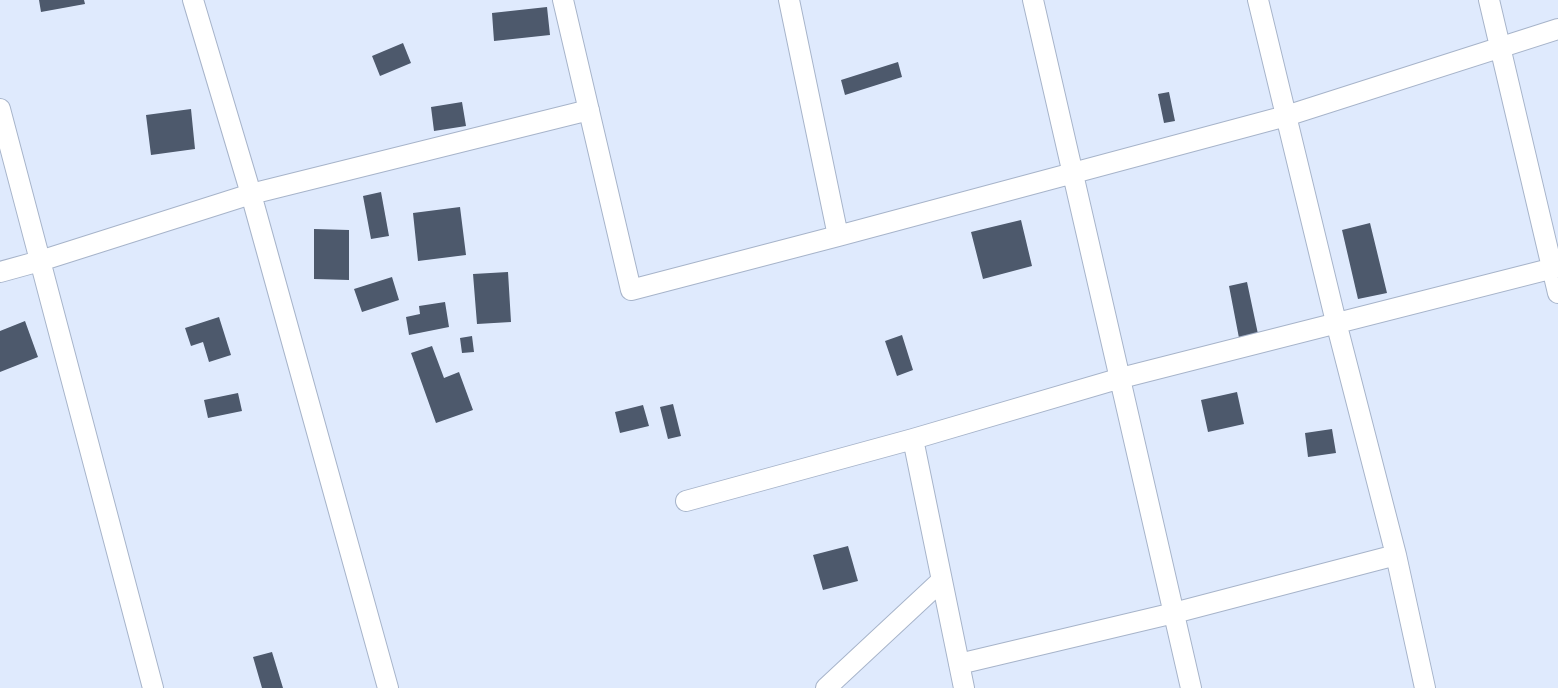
<!DOCTYPE html>
<html>
<head>
<meta charset="utf-8">
<style>
	body { margin:0 }
	canvas { display:block; background:#dfeafd }
</style>
</head>
<body>
<canvas width="1558" height="688"></canvas>
<script>
const context = document.querySelector('canvas').getContext('2d');
context.lineJoin = 'round';
function fillPath(path, color) { context.fillStyle = color; context.fill(path, 'evenodd'); }
const poly = rows => new Path2D(rows.map(r => 'M' + r).join(''));
function strokePath(path, color, width, dash) { context.strokeStyle = color; context.lineWidth = width; context.lineCap = dash ? 'butt' : 'round'; context.setLineDash(dash || []); context.stroke(path); }
fillPath(poly([
	[39,0,84,0,85,4,41,12],
	[547,7,550,35,494,41,492,13],
	[403,43,411,63,380,76,372,56],
	[898,62,902,77,845,95,841,80],
	[1169,92,1175,121,1164,123,1158,94],
	[462,102,466,126,434,131,431,107],
	[191,109,195,149,151,155,146,115],
	[381,192,389,236,371,239,363,196],
	[460,207,466,255,418,261,413,213],
	[1021,220,1032,266,983,279,971,232],
	[1370,223,1387,293,1358,299,1342,230],
	[314,229,349,230,349,280,314,279],
	[508,272,511,322,477,324,473,274],
	[392,277,399,300,362,312,354,289],
	[1247,282,1258,334,1239,338,1229,286],
	[445,302,449,327,409,335,406,317,420,314,419,306],
	[219,317,231,355,209,362,203,342,191,346,185,328],
	[25,321,38,357,0,372,0,331],
	[902,335,913,370,897,376,885,341],
	[472,336,474,352,462,353,460,338],
	[432,346,444,378,459,372,473,410,436,423,411,353],
	[1237,392,1244,424,1208,432,1201,400],
	[238,393,242,411,208,418,204,400],
	[673,404,681,436,668,439,660,407],
	[643,405,649,426,620,433,615,412],
	[1332,429,1336,453,1308,457,1305,433],
	[848,546,858,581,823,590,813,555],
	[272,652,283,688,262,688,253,657]
]), '#4d596c');
const street = poly([
	[193,0,251,194,388,688],
	[563,0,631,290,838,236,1286,116,1558,29],
	[789,0,838,236],
	[1033,0,1191,688],
	[1258,0,1336,322,1396,555,1425,688],
	[1489,0,1558,293],
	[0,109,153,688],
	[0,272,40,261,251,194,589,110],
	[913,439,964,688],
	[686,501,913,439,1121,378,1558,267],
	[959,664,1174,613,1396,555],
	[826,688,942,580]
]);
strokePath(street, '#a7b4ca', 22);
strokePath(street, '#fff', 20);
</script>
</body>
</html>
